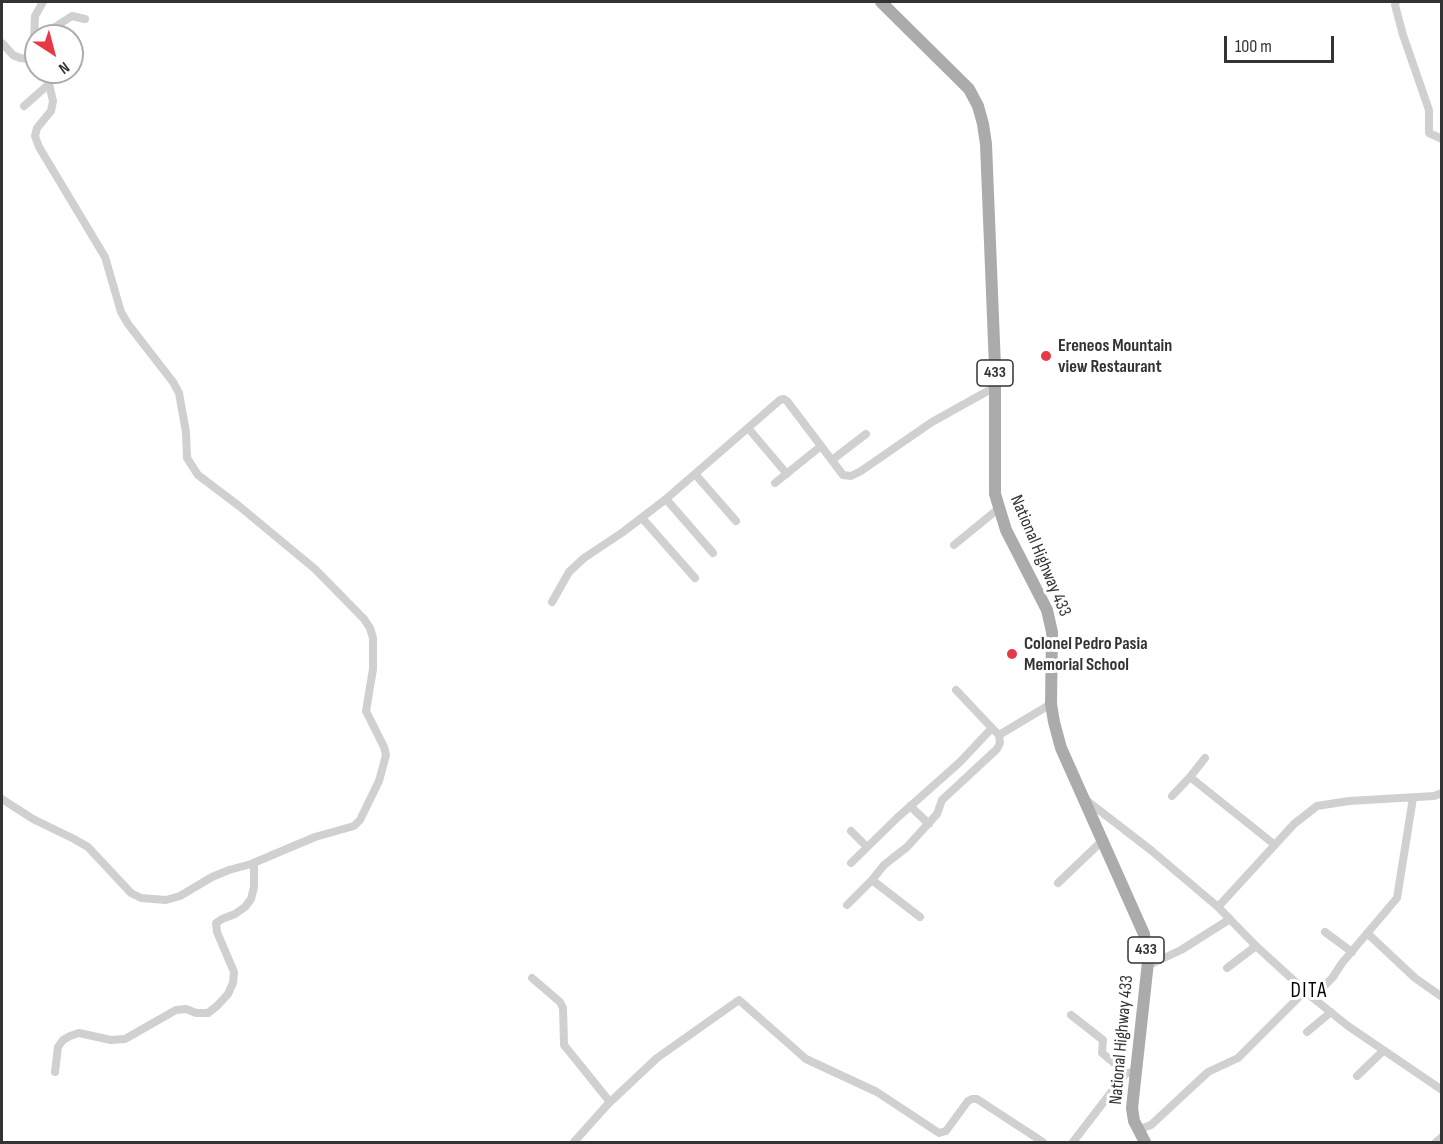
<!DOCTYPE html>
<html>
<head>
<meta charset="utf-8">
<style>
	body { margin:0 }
	#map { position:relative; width:1443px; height:1144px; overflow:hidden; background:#fff; font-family:"Sofia Sans Condensed",sans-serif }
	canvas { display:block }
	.frame { position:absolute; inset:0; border:3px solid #333; pointer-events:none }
	.north { position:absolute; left:24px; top:24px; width:60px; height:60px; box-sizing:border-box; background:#fff; border:2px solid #adadad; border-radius:50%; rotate:144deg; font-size:16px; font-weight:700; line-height:24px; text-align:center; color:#333 }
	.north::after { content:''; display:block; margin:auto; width:21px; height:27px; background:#e63946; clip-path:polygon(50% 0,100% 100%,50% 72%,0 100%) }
	.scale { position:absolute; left:1224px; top:36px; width:110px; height:27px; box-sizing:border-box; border:3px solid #333; border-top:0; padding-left:8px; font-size:18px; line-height:21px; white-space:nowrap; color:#333; -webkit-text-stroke:4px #fff; paint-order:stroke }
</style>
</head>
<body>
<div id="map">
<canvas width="1443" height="1144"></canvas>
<div class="frame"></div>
<div class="north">N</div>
<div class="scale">100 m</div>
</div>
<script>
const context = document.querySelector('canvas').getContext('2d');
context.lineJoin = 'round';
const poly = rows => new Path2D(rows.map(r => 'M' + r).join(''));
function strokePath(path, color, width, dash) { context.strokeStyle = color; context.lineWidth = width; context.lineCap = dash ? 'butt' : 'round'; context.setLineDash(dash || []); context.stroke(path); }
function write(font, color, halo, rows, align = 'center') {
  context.font = font + ' "Sofia Sans Condensed",sans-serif'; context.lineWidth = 6; context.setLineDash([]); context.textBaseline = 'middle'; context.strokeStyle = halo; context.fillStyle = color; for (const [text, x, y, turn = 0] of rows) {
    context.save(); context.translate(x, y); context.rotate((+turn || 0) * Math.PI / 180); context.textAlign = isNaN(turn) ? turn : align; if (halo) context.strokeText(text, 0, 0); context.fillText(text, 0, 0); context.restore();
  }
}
strokePath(poly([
	[1396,2,1395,5,1403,35,1429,110,1429,133,1442,139],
	[41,36,72,16,85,19],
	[2,43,13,55,20,58,36,60],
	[36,51,34,41,35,16,43,2],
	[24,106,49,84],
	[748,428,787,474],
	[832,460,866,434],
	[695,474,736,521],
	[775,483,821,446],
	[666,499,713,553],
	[642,518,695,578],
	[954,545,998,509],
	[552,602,569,572,584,558,623,532,666,499,780,400,784,399,787,401,843,475,851,476,861,471,932,422,995,387],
	[956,690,992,728],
	[1205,758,1190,777,1275,845],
	[1172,796,1190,777],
	[2,799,33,819,74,839,88,847,131,893,141,898,166,900,180,896,212,877,229,870,251,864,315,837,354,826,360,820,379,781,386,755,384,747,366,711,373,669,373,638,370,628,364,619,315,569,239,506,198,475,187,458,186,432,179,393,173,382,128,324,121,312,105,257,39,147,35,136,37,128,51,111,53,101,49,84,43,72],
	[1086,800,1152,851,1218,907,1256,946,1313,998,1348,1026,1442,1090],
	[910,806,929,824],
	[851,831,867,847],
	[851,863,897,818,960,762,992,728,999,735],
	[1058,883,1103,840],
	[847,905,872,880],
	[1218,907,1294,824,1317,806,1349,801,1434,796,1442,793],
	[920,917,872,880,884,865,907,847,937,814,942,800,997,749,1000,743,999,735,1051,704],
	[1325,932,1352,952],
	[1367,933,1415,978,1442,997],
	[1147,966,1181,950,1230,919],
	[1227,968,1256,946],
	[532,978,560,1002,563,1008,564,1045,610,1102],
	[1313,998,1333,977,1342,963,1397,898,1413,798],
	[1071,1015,1103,1040,1102,1053,1126,1073],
	[1307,1032,1331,1012],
	[55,1072,58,1047,63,1040,70,1036,79,1033,111,1040,125,1039,176,1010,186,1009,196,1013,208,1013,217,1006,228,994,233,983,234,972,217,932,216,923,222,919,235,914,245,907,251,899,254,887,254,863],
	[1357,1076,1383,1051],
	[1137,1130,1151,1125,1208,1072,1238,1058,1305,991],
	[574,1142,608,1104,657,1058,739,1000,806,1059,877,1092,939,1133,946,1131,968,1101,972,1099,977,1099,1043,1142],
	[1073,1142,1126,1073,1135,1072],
	[1436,1142,1442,1137]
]), '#d0d0d0', 8);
strokePath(poly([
	[881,2,969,89,978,106,983,124,986,144,995,367,995,494,1006,530,1047,610,1052,632,1051,704,1054,722,1061,748,1144,934,1148,962,1132,1108,1134,1121,1145,1142]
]), '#ababab', 12);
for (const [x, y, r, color] of [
	[1046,356,6,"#e63946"],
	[1012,654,6,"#e63946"]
]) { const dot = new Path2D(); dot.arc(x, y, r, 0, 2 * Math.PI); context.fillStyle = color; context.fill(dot); strokePath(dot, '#fff', 2); }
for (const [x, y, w] of [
	[995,373,36],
	[1146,950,36]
]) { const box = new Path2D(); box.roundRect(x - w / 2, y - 13, w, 26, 4.5); context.fillStyle = '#fff'; context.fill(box); strokePath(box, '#333', 1.5); }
write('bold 16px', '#333', null, [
	["433",995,373],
	["433",1146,950]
]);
write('bold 18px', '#333', '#fff', [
	["Ereneos Mountain",1058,346],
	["view Restaurant",1058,367],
	["Colonel Pedro Pasia",1024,644],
	["Memorial School",1024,665]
], 'left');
write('18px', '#333', '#fff', [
	["National Highway 433",1040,556,67],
	["National Highway 433",1122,1040,-85]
]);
context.letterSpacing = '1.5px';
write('21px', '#000', '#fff', [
	["DITA",1309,992]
]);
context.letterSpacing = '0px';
</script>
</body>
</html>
